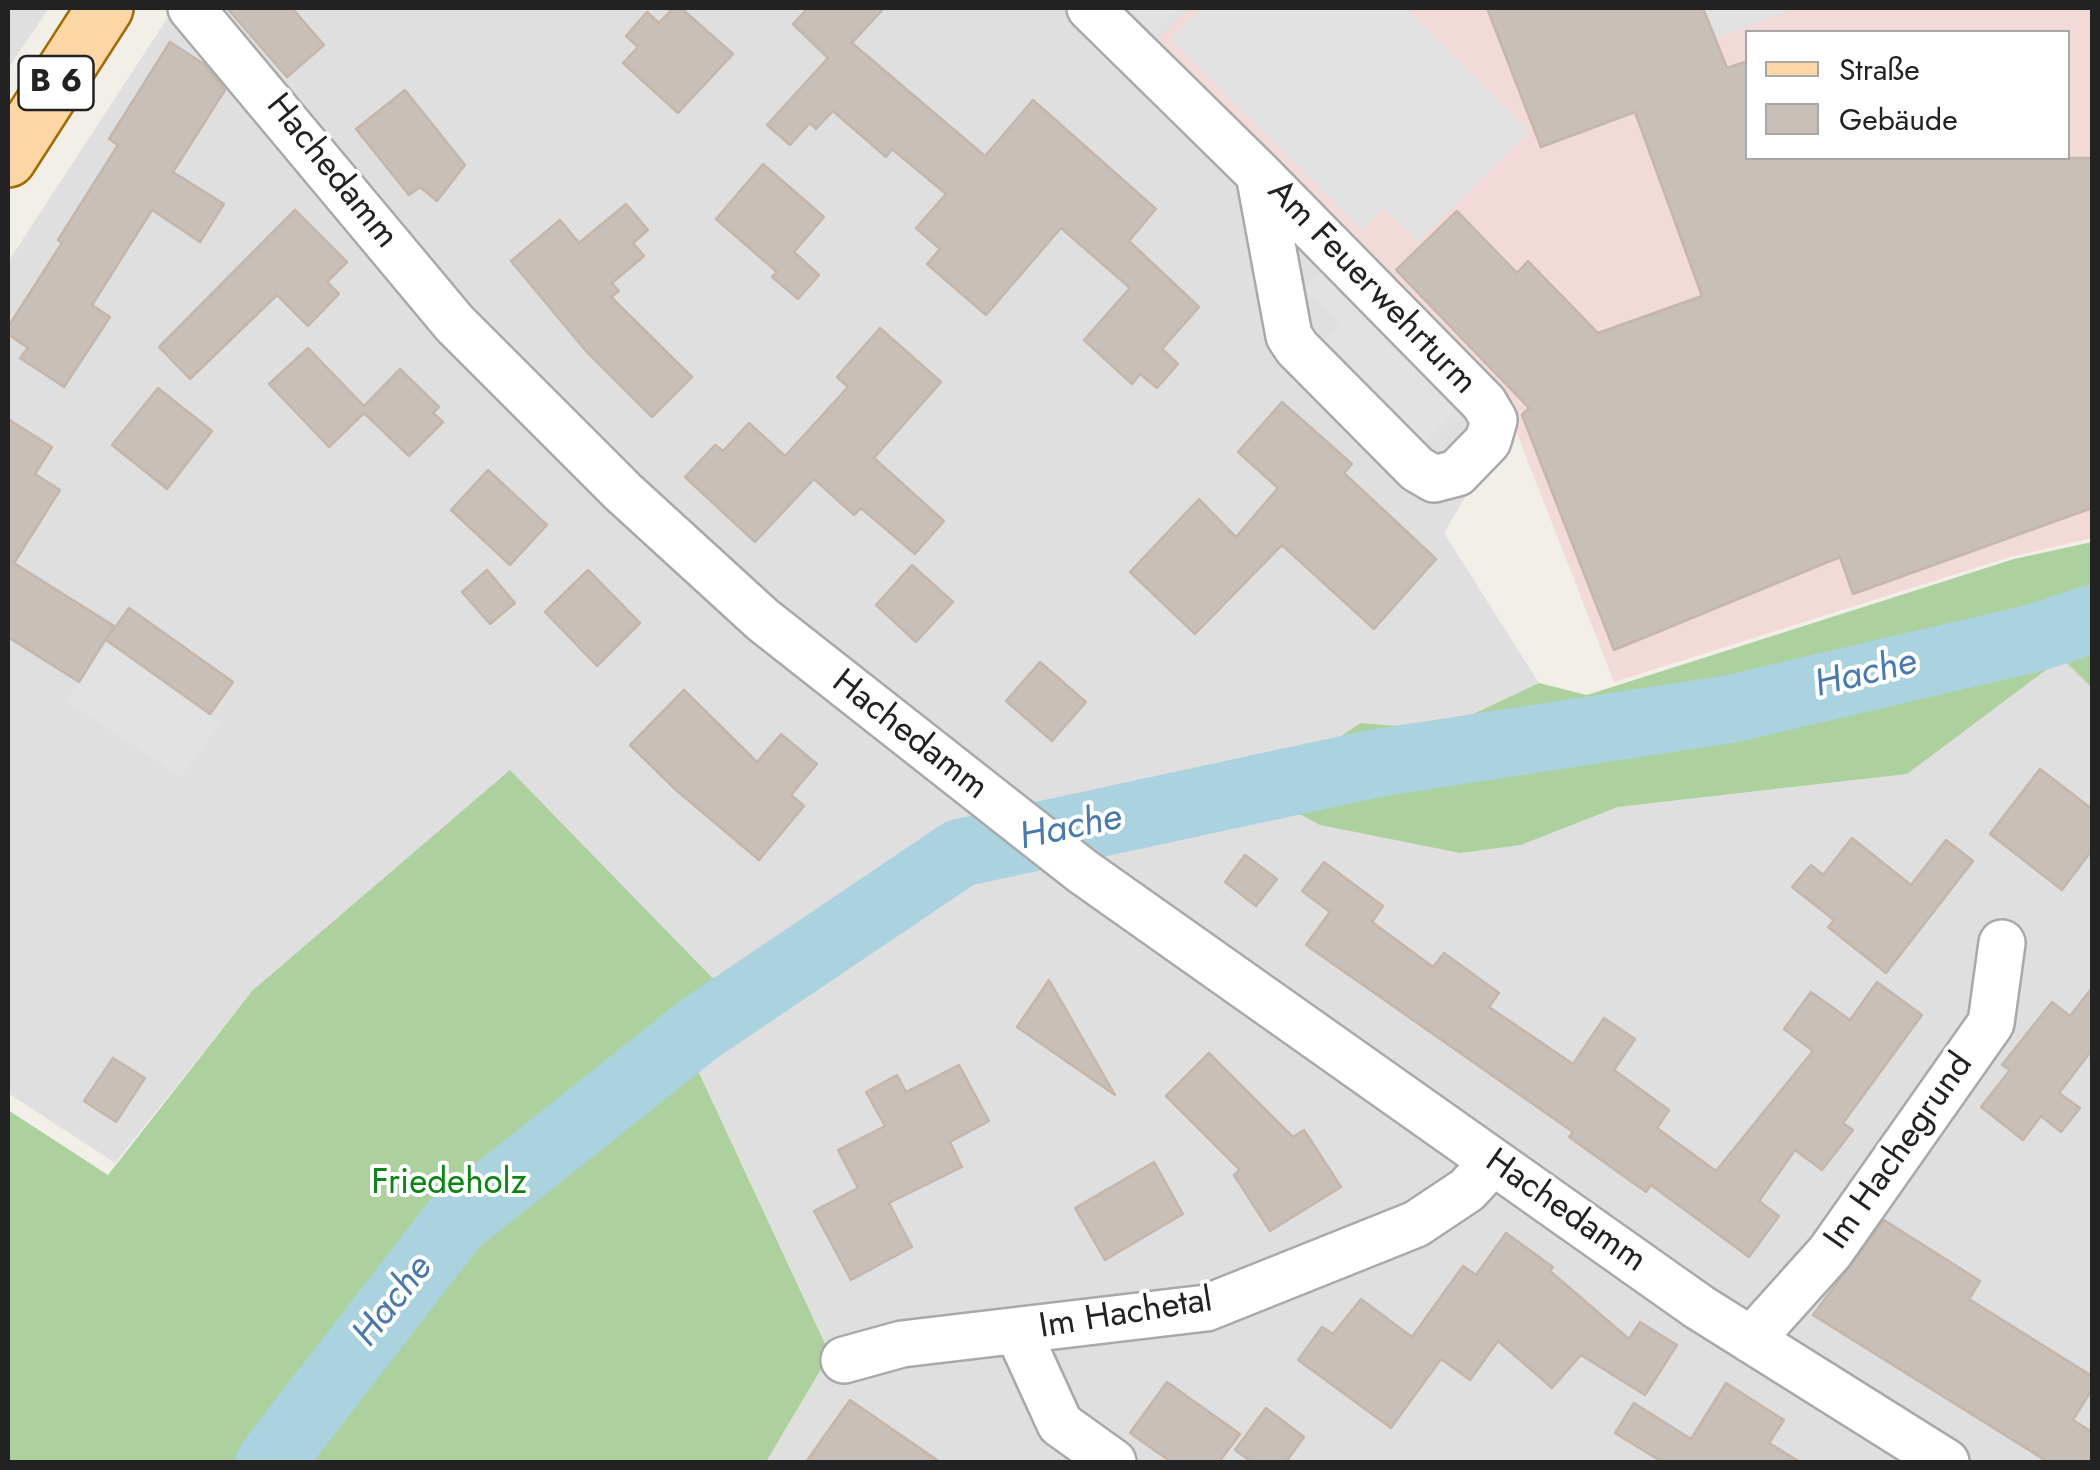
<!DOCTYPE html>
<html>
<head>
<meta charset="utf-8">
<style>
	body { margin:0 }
	#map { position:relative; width:2100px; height:1470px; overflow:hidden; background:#f2efe9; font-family:Jost,sans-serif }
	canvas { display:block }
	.frame { position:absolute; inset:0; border:10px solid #222; pointer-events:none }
	.legend { position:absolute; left:1745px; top:30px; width:325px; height:130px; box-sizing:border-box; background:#fff; border:2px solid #a7a7a7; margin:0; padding:12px 18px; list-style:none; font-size:30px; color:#222 }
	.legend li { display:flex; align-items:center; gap:20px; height:50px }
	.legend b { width:50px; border:2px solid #a7a7a7 }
</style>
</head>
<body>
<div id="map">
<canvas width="2100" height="1470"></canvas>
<div class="frame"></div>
<ul class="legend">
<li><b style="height:12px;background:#fcd6a4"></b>Straße</li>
<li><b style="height:28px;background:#c7bfb8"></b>Gebäude</li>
</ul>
</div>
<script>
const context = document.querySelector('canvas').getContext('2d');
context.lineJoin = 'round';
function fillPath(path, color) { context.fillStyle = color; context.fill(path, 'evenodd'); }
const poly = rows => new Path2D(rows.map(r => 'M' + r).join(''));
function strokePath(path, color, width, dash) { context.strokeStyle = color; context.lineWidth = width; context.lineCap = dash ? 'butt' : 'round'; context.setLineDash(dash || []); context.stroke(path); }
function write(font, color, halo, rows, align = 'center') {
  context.font = font + ' Jost,sans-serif'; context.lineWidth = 8; context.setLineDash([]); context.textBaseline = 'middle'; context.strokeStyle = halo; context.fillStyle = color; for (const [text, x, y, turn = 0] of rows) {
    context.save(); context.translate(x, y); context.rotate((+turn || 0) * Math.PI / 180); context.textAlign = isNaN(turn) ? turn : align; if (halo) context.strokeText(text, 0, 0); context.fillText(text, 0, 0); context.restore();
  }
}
fillPath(poly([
	[8,8,49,8,8,69],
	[174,8,1188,8,1158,40,1511,418,1444,533,1539,683,1441,729,1360,723,1260,793,1521,845,1618,807,1907,774,2063,657,2092,688,2092,1462,766,1462,830,1353,687,1047,252,991,115,1163,8,1093,8,262]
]), '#e0dfdf');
fillPath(poly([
	[1188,8,2092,8,2092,538,2010,557,1614,682,1511,418,1157,40],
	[1748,32,2068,32,2068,158,1748,158]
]), '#f2dad9');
fillPath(poly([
	[2092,542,2092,688,2062,658,1907,774,1618,807,1521,845,1460,853,1320,825,1260,793,1360,723,1441,729,1539,683,1587,695,2014,559],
	[510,770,727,993,687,1047,830,1354,766,1462,8,1462,8,1110,108,1175,252,991]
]), '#add19e');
fillPath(poly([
	[1127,8,1184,8,1155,36],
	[1201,8,1406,8,1529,131,1418,242,1384,208,1362,230,1170,39],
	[1704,8,1797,8,1716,38],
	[1327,264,1464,404,1417,450,1317,347,1339,325,1303,287],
	[106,641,220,723,181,777,66,701]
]), '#e2e2e2');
strokePath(poly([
	[270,1462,455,1223,699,1029,960,853,1377,763,1730,709,2038,637,2092,619]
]), '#aad3df', 68);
const building = poly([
	[227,8,292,8,324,45,287,77,227,8],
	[673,8,681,8,733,54,678,113,623,63,638,47,626,36,647,12,659,23,673,8],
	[808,8,884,8,852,43,985,156,1033,100,1156,209,1129,241,1199,307,1162,349,1178,364,1157,388,1140,374,1132,384,1084,340,1130,288,1061,228,986,315,927,264,940,249,916,228,946,194,892,149,886,157,833,111,816,129,810,123,790,145,767,125,828,58,793,24,808,8],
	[1487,8,1703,8,1727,68,1748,61,1748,158,2092,158,2092,508,1853,594,1840,557,1614,650,1522,415,1529,408,1396,270,1457,211,1517,273,1528,261,1598,333,1702,296,1635,112,1541,147,1487,8],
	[170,42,204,64,225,90,173,172,224,204,200,242,152,210,92,305,110,317,64,387,20,358,28,348,8,334,8,327,62,243,58,240,118,145,109,139,170,42],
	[405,90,465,165,437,201,420,187,409,195,356,129,405,90],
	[763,164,824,217,794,252,819,275,798,299,772,277,777,272,716,219,763,164],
	[626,204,648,230,633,243,644,256,612,283,619,291,611,297,692,377,652,417,586,351,511,261,560,220,579,243,626,204],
	[295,210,347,262,327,282,339,294,308,326,277,295,190,379,159,347,295,210],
	[880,328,941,382,874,458,944,521,915,554,861,508,854,515,814,479,755,542,685,477,715,445,723,451,749,423,785,456,848,387,837,377,880,328],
	[308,348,364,406,400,369,439,407,433,413,443,422,409,456,364,413,329,447,269,384,308,348],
	[158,388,212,431,167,489,112,445,158,388],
	[1282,402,1352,464,1344,473,1436,559,1374,629,1282,545,1195,634,1130,572,1199,499,1236,537,1278,488,1238,452,1282,402],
	[8,419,52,447,35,474,60,490,14,563,114,626,79,682,8,637,8,419],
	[488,470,547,525,510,565,451,510,488,470],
	[912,565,953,602,916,642,876,605,912,565],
	[487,570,515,603,490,624,462,592,487,570],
	[588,570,640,623,597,666,545,612,588,570],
	[129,608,233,682,210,714,106,640,129,608],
	[1040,662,1086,702,1052,741,1006,701,1040,662],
	[684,690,757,762,781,734,817,764,791,795,804,806,759,860,676,790,630,745,684,690],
	[2040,769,2092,809,2092,850,2062,890,1990,834,2040,769],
	[1852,838,1911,885,1946,840,1973,861,1886,973,1828,927,1834,920,1792,887,1811,865,1823,875,1852,838],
	[1245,855,1277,879,1256,906,1225,882,1245,855],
	[1324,862,1383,906,1372,922,1433,967,1444,953,1499,993,1489,1007,1573,1064,1604,1018,1635,1039,1614,1070,1669,1110,1657,1128,1716,1171,1813,1051,1784,1029,1811,992,1850,1020,1877,982,1922,1015,1843,1123,1853,1130,1822,1170,1795,1150,1759,1201,1779,1216,1749,1257,1651,1185,1646,1192,1569,1137,1573,1132,1306,945,1330,912,1302,891,1324,862],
	[1049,980,1115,1095,1017,1027,1049,980],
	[2092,988,2092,1050,2059,1093,2080,1108,2061,1132,2041,1116,2023,1140,1981,1107,2010,1070,2002,1065,2052,1002,2070,1016,2092,988],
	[1209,1053,1293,1137,1304,1130,1341,1187,1270,1231,1234,1175,1240,1170,1166,1096,1209,1053],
	[113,1058,145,1078,116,1122,84,1101,113,1058],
	[959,1065,989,1121,950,1142,962,1167,889,1203,912,1247,851,1280,814,1211,858,1188,838,1150,885,1126,866,1092,897,1075,906,1092,959,1065],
	[1154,1162,1183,1214,1105,1260,1075,1208,1154,1162],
	[1884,1220,1980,1281,1969,1299,2092,1376,2092,1389,2073,1420,2092,1432,2092,1462,2048,1462,1813,1315,1884,1220],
	[1506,1233,1553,1267,1550,1271,1629,1339,1640,1322,1677,1345,1645,1395,1581,1355,1552,1388,1498,1341,1470,1380,1441,1359,1391,1428,1298,1360,1322,1327,1333,1334,1361,1299,1412,1337,1463,1266,1476,1275,1506,1233],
	[1167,1382,1240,1434,1219,1462,1171,1462,1130,1433,1167,1382],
	[1726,1383,1784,1420,1769,1443,1800,1462,1662,1462,1615,1433,1634,1403,1691,1439,1726,1383],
	[850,1400,940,1462,806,1462,850,1400],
	[1266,1408,1304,1437,1286,1462,1252,1462,1235,1450,1266,1408]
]);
fillPath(building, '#c7bfb8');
strokePath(building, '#c4b6ab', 2.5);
const minor = poly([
	[191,8,455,324,623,492,763,620,1082,871,1699,1307,1946,1462],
	[1090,8,1259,174,1484,403,1494,420,1488,441,1457,473,1434,479,1417,469,1297,348,1289,336,1259,174],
	[1018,1332,1060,1424,1113,1462],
	[1751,1340,1830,1252,1991,1023,2002,943],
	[844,1360,902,1344,1206,1308,1416,1224,1467,1190,1493,1162]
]);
const major = poly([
	[8,159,105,8]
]);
strokePath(minor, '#a9a9a9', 50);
strokePath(major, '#a06b00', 60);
strokePath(minor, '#fff', 45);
strokePath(major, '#fcd6a4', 55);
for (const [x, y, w] of [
	[56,83,75]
]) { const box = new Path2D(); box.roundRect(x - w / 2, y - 27, w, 54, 8); context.fillStyle = '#fff'; context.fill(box); strokePath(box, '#222', 2.5); }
write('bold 32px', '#222', null, [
	["B 6",56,83]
]);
write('35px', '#222', '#fff', [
	["Hachedamm",331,172,51],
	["Am Feuerwehrturm",1371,288,46],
	["Hachedamm",909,736,38],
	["Im Hachegrund",1900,1152,-55],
	["Hachedamm",1565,1212,35],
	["Im Hachetal",1126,1315,-9]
]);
write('35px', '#0c8416', '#fff', [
	["Friedeholz",449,1185]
]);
write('italic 38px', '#4a7aab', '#fff', [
	["Hache",1866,675,-14],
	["Hache",1071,829,-12],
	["Hache",394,1302,-52]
]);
</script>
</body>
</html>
